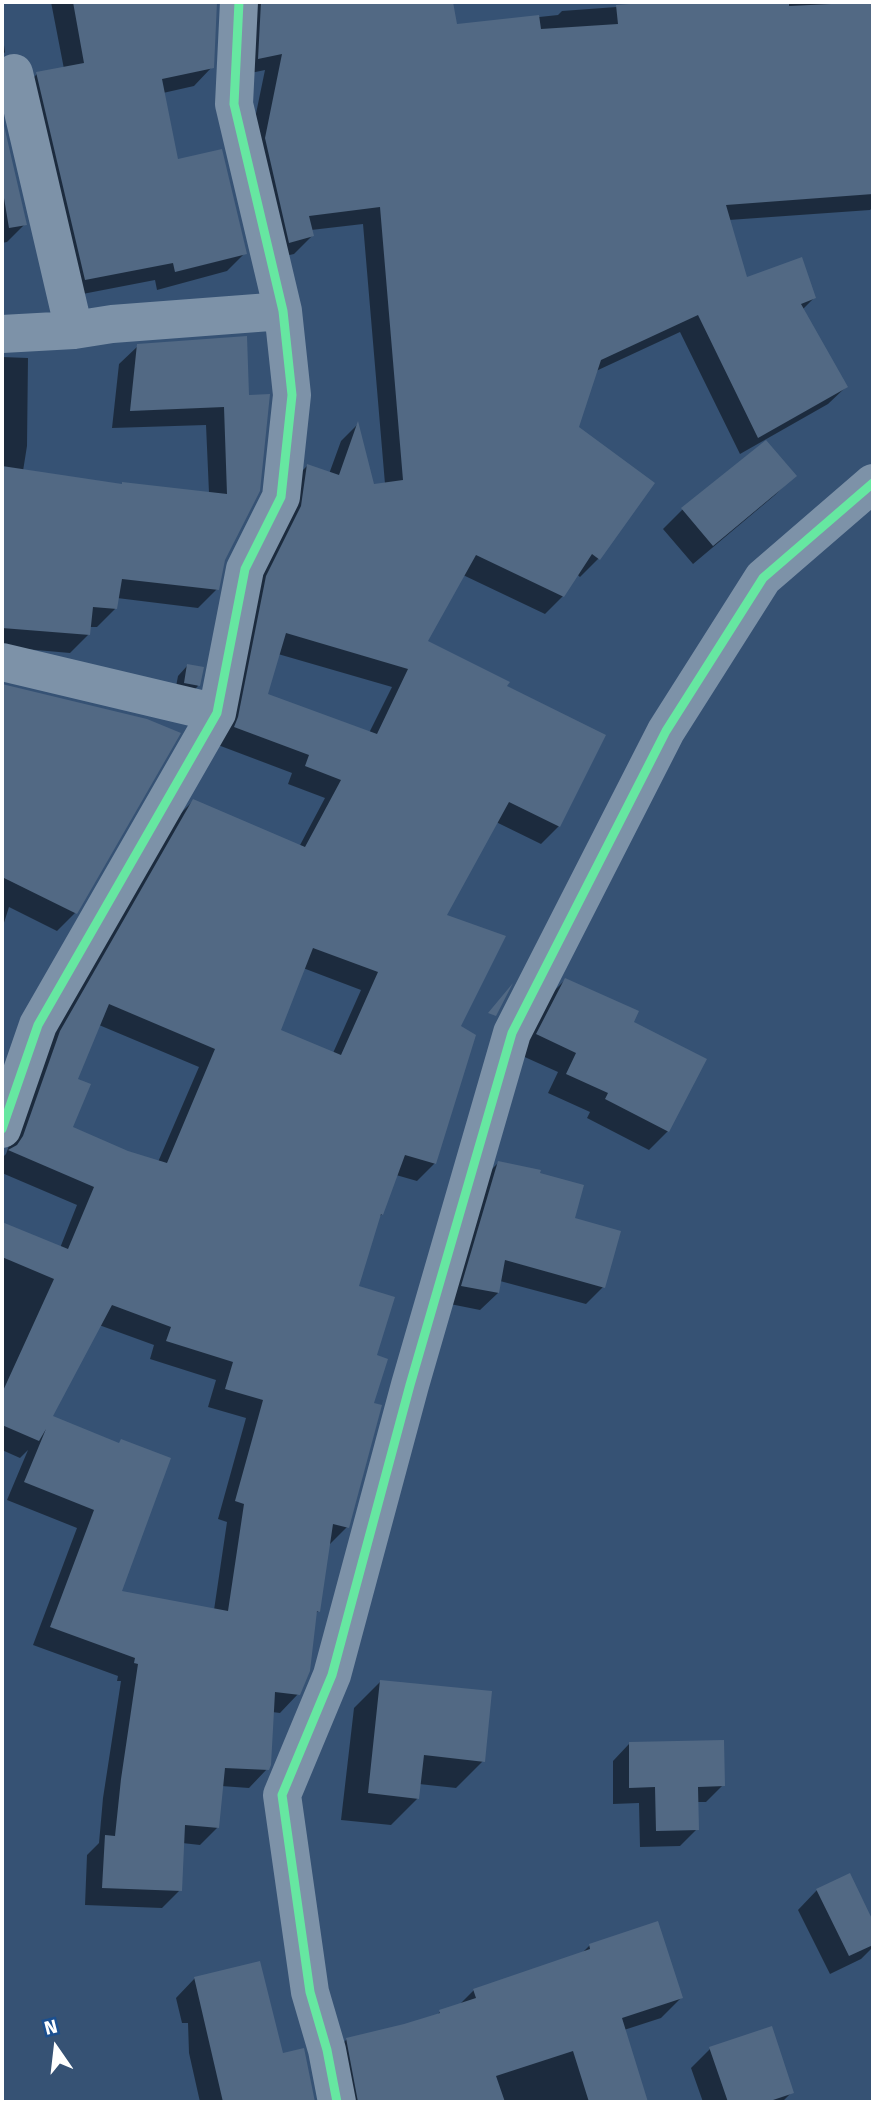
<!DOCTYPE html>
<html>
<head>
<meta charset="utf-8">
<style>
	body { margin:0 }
	#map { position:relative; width:875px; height:2104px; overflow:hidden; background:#365274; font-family:"Fira Sans",sans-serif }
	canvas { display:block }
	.frame { position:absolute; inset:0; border:4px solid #fff; pointer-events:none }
	.north { position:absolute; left:21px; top:2013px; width:70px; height:70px; -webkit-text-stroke:5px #1b4f8f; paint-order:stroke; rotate:346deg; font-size:19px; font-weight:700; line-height:28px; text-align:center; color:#fff }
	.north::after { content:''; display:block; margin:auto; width:24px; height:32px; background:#fff; clip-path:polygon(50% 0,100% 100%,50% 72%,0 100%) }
</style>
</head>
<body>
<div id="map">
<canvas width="875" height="2104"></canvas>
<div class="frame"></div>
<div class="north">N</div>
</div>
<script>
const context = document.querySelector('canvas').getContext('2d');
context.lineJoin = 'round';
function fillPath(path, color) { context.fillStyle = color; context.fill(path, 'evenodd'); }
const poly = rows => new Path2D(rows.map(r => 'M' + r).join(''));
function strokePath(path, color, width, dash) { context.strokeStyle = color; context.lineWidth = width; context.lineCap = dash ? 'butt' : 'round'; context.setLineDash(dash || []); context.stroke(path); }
fillPath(poly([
	[51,2,162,2,164,12,206,2,216,2,212,67,194,86,163,93,177,162,245,253,227,271,157,290,155,280,67,297,19,92,37,74,64,69],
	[244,2,452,2,455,26,558,15,562,11,657,4,659,2,873,2,873,207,870,210,729,220,746,279,814,298,802,310,846,387,828,404,740,454,680,332,596,371,577,428,653,484,598,559,580,577,577,574,563,596,545,614,463,575,425,641,505,687,559,826,541,844,496,822,445,916,459,1026,435,1163,417,1181,396,1175,382,1214,378,1218,357,1287,375,1356,372,1404,347,1527,329,1545,318,1611,315,1614,298,1694,280,1713,272,1712,267,1769,249,1788,221,1786,218,1827,200,1845,182,1843,180,1890,162,1908,85,1905,87,1855,99,1843,103,1798,121,1681,117,1681,118,1676,33,1645,77,1528,7,1500,28,1450,20,1458,2,1450,2,1224,60,1248,77,1205,2,1173,2,1158,6,1154,43,1050,175,819,193,801,299,847,325,798,288,784,292,773,218,745,249,596,289,484,307,466,329,474,341,441,357,425,372,486,385,484,363,224,311,230,312,236,294,254,272,259,247,157,265,70,241,75],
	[278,654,392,687,369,733,266,695],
	[303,968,361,990,333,1053,279,1031],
	[99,1025,199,1067,158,1162,127,1152,71,1128,76,1080],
	[99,1325,154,1345,150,1359,216,1380,208,1407,246,1418,218,1519,227,1522,214,1610,119,1592,117,1445,50,1417],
	[2,31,5,52,2,56],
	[2,124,25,224,7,242,2,243],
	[245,338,224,559,217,589,198,608,117,598,115,609,97,627,89,627,89,634,70,653,2,647,2,357,28,358,27,446,23,471,121,486,209,493,206,425,112,428,119,364,138,346],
	[766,442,794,476,775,495,693,564,663,529,682,510],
	[187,666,198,686,189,695,175,692,178,676],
	[2,686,147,721,75,913,57,931,9,907,2,929],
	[565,980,668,1131,649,1150,587,1118,590,1112,548,1093,558,1072,518,1054,546,999],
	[498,1163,538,1175,573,1219,603,1287,586,1304,500,1281,498,1293,480,1310,445,1303,481,1180],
	[381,1681,483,1761,456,1788,419,1784,418,1798,391,1825,341,1820,354,1708],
	[629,1744,723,1785,706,1802,696,1802,697,1829,680,1846,640,1847,639,1803,613,1804,613,1761],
	[849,1875,873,1925,873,1947,861,1959,830,1974,798,1910,817,1890],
	[590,1945,681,1998,661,2018,624,2030,646,2102,336,2102,327,2059,347,2039,435,2017,440,2012,458,2006,474,1990,581,1954],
	[195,1978,281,2055,302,2050,313,2102,200,2102,189,2053,188,2023,182,2023,176,1998],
	[710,2049,792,2092,782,2102,703,2102,691,2068]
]), '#0007');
fillPath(poly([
	[73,2,217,2,214,68,162,79,178,159,222,149,247,254,175,272,173,263,85,280,36,72,84,63],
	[261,2,453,2,457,24,539,15,541,29,618,24,616,5,657,2,789,2,789,6,873,2,873,194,726,205,747,277,802,257,816,298,801,304,848,387,758,438,698,315,601,360,579,427,655,483,600,560,592,554,564,597,476,555,428,641,510,682,507,686,606,735,560,827,509,802,447,915,506,936,461,1026,476,1035,436,1164,405,1155,383,1215,381,1214,359,1286,395,1297,377,1355,388,1359,374,1403,382,1405,349,1528,333,1524,320,1612,317,1611,310,1671,300,1695,275,1692,271,1765,269,1770,225,1768,219,1828,185,1825,182,1891,102,1888,105,1835,115,1836,121,1779,138,1664,134,1663,135,1658,50,1627,94,1510,24,1482,46,1429,39,1441,2,1425,2,1393,54,1279,2,1257,2,1222,68,1249,94,1187,8,1150,17,1145,23,1136,60,1031,193,799,305,847,341,780,305,766,309,755,234,727,238,717,266,576,301,506,307,464,339,475,358,421,374,484,403,480,380,207,309,216,314,236,289,243,265,138,282,54,258,59],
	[286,633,408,669,377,734,268,694],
	[313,948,378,972,341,1055,281,1030],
	[109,1004,215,1049,167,1163,128,1151,73,1127,91,1084,78,1079],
	[112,1305,171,1327,166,1341,233,1362,225,1389,263,1400,235,1501,244,1504,228,1611,122,1591,171,1458,121,1439,119,1443,53,1416],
	[2,117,27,225,9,228,2,186],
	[247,336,249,395,270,394,260,491,225,560,219,590,122,579,117,609,93,607,90,635,2,628,2,466,122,484,122,482,227,494,224,407,130,411,137,344],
	[766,440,797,476,713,546,681,508],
	[187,664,204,667,200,686,184,683],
	[2,684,147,719,181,733,77,914,2,877],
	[565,978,639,1011,634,1022,707,1059,669,1132,605,1099,608,1093,566,1074,576,1053,536,1034],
	[513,983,496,1016,488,1013],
	[498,1161,541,1170,540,1173,584,1185,575,1218,621,1231,605,1288,505,1260,499,1293,461,1286],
	[380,1680,492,1691,485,1762,424,1755,419,1799,368,1793],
	[724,1740,725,1786,698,1787,699,1830,656,1831,655,1787,629,1788,629,1742],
	[850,1873,873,1921,873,1945,849,1956,816,1889],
	[658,1921,683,1998,622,2018,648,2102,589,2102,573,2051,496,2076,505,2102,358,2102,346,2038,404,2024,440,2013,439,2010,476,1998,473,1989,590,1949,589,1944],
	[260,1961,283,2053,304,2048,315,2102,223,2102,194,1977],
	[772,2026,794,2093,767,2102,728,2102,709,2047]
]), '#526984');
strokePath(poly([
	[14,73,74,330],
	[2,334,74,330,112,324,283,311],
	[2,662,217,713],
	[2,1129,38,1025,217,713,245,569,281,497,292,395,283,311,234,104,239,2],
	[337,2102,327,2050,310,1992,282,1795,332,1675,410,1385,512,1033,666,731,763,578,873,483]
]), '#7d92a8', 38);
strokePath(poly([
	[2,1129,38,1025,217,713,245,569,281,497,292,395,283,311,234,104,239,2],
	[337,2102,327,2050,310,1992,282,1795,332,1675,410,1385,512,1033,666,731,763,578,873,483]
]), '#66e7a1', 9);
</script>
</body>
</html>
